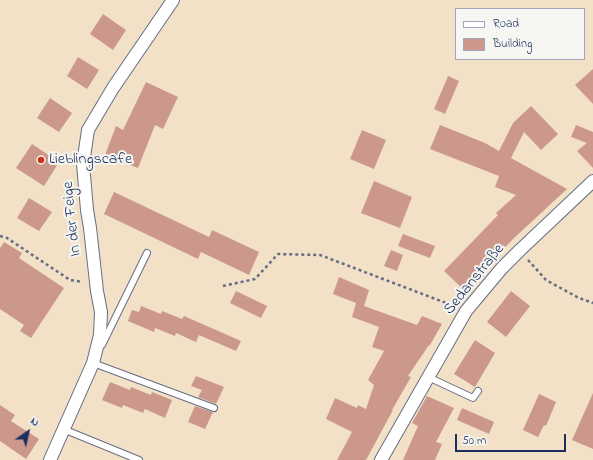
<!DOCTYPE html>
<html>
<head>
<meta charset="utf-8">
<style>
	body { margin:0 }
	#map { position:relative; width:593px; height:460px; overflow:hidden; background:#f2e1c7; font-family:"Indie Flower",sans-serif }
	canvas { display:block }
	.legend { position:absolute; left:455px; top:8px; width:130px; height:52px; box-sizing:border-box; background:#f6f6f2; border:1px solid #9ea6b7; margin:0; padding:5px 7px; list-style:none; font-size:12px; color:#1b2f5e }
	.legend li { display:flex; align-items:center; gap:8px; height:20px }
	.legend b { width:20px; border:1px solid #9ea6b7 }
	.north { position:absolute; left:8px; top:412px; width:40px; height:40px; -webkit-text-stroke:3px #f6f6f2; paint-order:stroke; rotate:34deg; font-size:11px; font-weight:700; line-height:16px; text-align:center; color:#1b2f5e }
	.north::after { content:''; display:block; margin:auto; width:14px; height:18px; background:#1b2f5e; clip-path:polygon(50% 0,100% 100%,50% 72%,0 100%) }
	.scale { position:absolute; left:455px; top:434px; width:111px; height:18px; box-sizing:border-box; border:2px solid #1b2f5e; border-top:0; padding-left:5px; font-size:12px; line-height:14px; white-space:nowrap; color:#1b2f5e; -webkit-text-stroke:3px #f6f6f2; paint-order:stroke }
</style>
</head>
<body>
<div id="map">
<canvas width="593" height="460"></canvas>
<ul class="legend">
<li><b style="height:5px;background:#fff"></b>Road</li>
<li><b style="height:11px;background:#cd988c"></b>Building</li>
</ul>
<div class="north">N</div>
<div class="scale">50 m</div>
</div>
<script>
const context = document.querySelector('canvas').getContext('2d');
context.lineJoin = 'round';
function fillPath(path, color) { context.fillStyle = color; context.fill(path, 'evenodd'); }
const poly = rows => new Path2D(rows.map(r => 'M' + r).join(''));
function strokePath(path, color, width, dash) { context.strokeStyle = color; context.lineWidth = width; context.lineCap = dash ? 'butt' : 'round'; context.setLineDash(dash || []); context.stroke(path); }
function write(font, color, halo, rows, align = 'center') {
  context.font = font + ' "Indie Flower",sans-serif'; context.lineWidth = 4; context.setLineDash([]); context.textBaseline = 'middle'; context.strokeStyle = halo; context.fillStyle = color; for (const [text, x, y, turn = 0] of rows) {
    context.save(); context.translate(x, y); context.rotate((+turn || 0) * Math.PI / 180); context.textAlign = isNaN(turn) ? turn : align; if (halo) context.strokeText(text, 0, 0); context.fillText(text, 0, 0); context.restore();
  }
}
fillPath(poly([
	[103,14,126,30,113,50,90,34],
	[78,57,99,70,87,89,67,76],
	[593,69,593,104,575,85],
	[448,76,459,81,445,114,434,109],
	[146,82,178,97,163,129,155,125,138,168,105,155,116,126,123,130],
	[50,98,72,113,59,132,37,118],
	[531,106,558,134,541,150,524,132,511,158,567,189,513,239,464,290,444,271,498,215,496,213,516,195,495,187,499,176,430,149,440,125,485,143,499,151,513,123],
	[576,125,593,132,593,168,577,151,587,143,571,137],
	[362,130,386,140,374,169,350,159],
	[32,144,59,162,44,186,16,168],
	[374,181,412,197,400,228,361,213],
	[114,192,209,237,212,230,259,252,249,275,201,252,198,259,104,214],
	[29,198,52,212,39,231,17,218],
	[403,234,435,246,430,258,398,246],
	[4,242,22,253,19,258,64,288,31,338,20,331,24,325,0,309,0,248],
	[391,250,403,255,397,271,384,266],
	[339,277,369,290,364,306,417,325,422,316,442,324,430,345,429,345,408,376,411,377,392,410,393,410,366,460,337,460,352,432,326,419,335,398,357,408,358,405,366,409,374,385,368,380,384,351,372,347,379,327,352,317,356,303,333,294],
	[236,291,267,306,261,318,230,303],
	[511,291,530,306,506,337,487,322],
	[141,306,161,314,162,311,182,319,184,316,241,341,236,351,199,335,196,342,176,333,175,336,155,328,154,332,128,321,132,310,139,312],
	[475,340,495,353,475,387,454,374],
	[196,376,224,387,216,404,198,397,202,390,191,386],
	[110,382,130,390,131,387,151,395,152,392,172,400,165,418,145,409,143,413,123,405,122,408,102,400],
	[593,393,593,449,572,440],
	[539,394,556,402,546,426,544,425,538,437,523,430],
	[427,396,454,408,436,442,442,444,435,460,403,460,418,426,412,423],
	[0,405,15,415,11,421,39,439,26,459,0,441],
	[195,406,213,412,205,429,188,422],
	[462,408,494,422,489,434,457,420]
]), '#cd988c');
const lane = poly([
	[102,345,147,253],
	[94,362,93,363,214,408],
	[428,377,473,398,478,391],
	[63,429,139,460]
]);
const street = poly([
	[50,460,93,363,100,335,101,312,97,291,90,228,87,210,83,164,88,130,113,88,173,0],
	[381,460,466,311,502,268,519,251,593,181]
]);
strokePath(lane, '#666d83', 8);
strokePath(street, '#666d83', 14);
strokePath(poly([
	[0,236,7,238,70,280,83,282],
	[528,260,546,280,579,298,593,303],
	[223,286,255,279,278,254,320,255,454,306]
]), '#666d83', 2.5, [3, 3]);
strokePath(lane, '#fff', 6);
strokePath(street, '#fff', 12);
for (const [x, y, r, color] of [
	[41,160,4,"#c8321e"]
]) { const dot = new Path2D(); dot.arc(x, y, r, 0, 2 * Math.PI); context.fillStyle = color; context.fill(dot); strokePath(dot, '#f6f6f2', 1.5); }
write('16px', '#1b2f5e', '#f6f6f2', [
	["Lieblingscafe",49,160]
], 'left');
write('16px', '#1b2f5e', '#f6f6f2', [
	["In der Feige",73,219,-96],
	["Sedanstraße",475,280,-51]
]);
</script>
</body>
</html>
